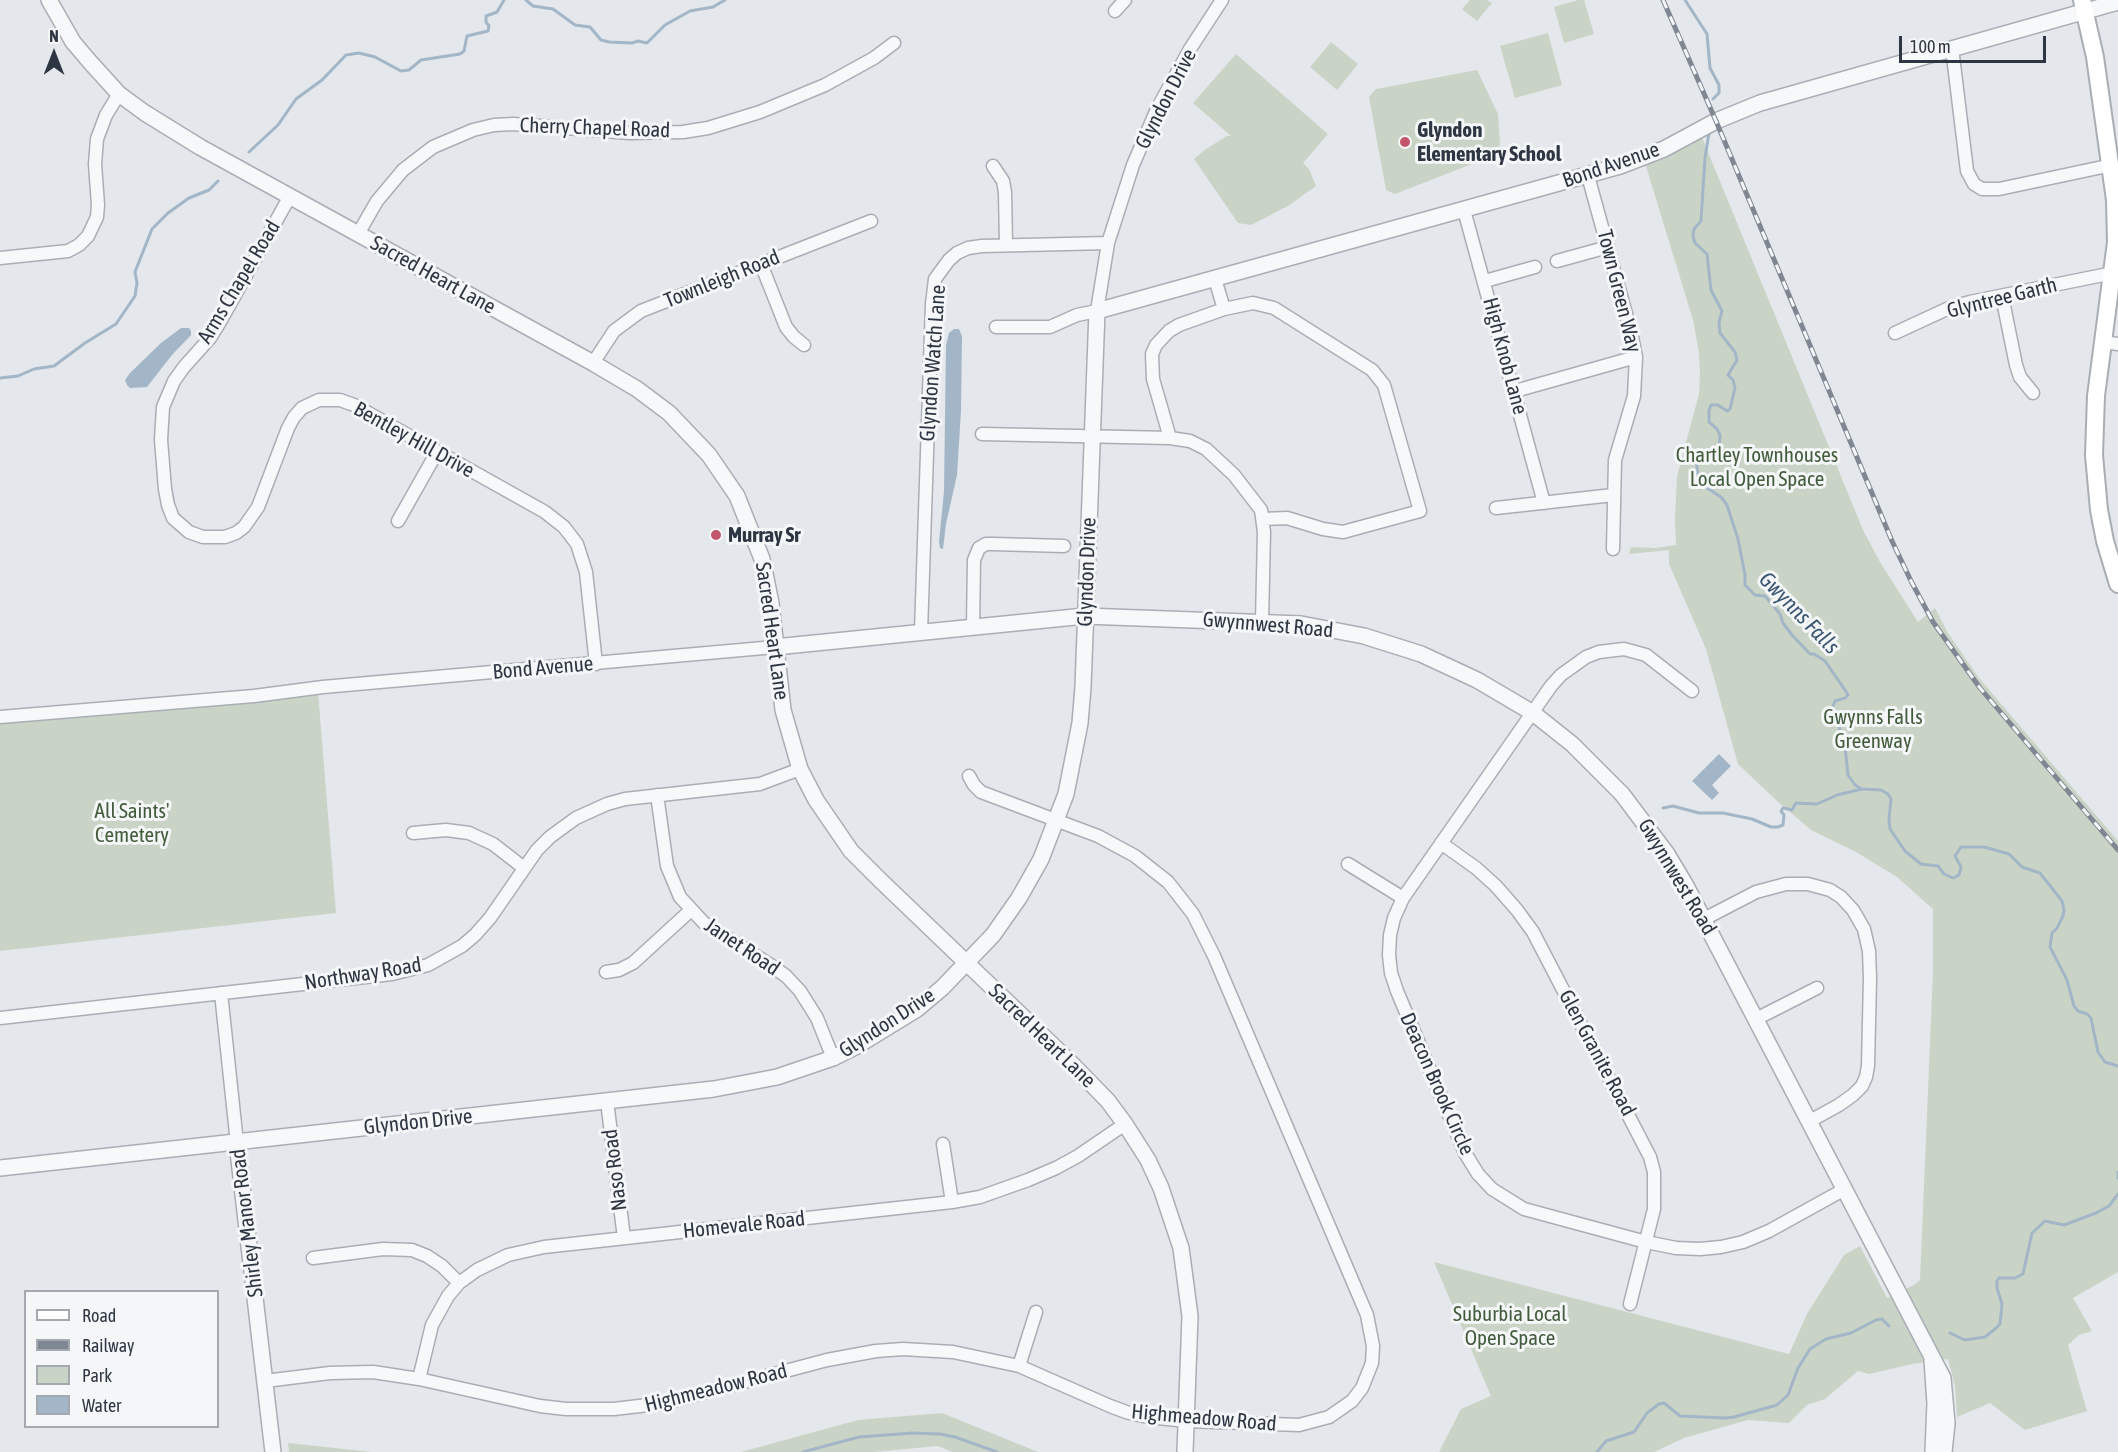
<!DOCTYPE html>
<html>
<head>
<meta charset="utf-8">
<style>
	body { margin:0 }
	#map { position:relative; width:2118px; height:1452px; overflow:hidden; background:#e4e7eb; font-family:"Asap Condensed",sans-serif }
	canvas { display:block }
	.legend { position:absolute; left:24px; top:1290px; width:195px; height:138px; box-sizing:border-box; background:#f4f6f8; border:2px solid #a4a9af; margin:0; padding:8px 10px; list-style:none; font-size:18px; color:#2d3642 }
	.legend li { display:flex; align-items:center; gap:12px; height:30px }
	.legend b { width:30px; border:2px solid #a4a9af }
	.north { position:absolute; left:24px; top:24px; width:60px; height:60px; -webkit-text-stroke:4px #f4f6f8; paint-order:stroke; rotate:0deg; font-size:16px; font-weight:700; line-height:24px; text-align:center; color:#2d3642 }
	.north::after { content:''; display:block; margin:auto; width:21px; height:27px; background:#2d3642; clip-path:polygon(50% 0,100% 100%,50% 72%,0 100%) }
	.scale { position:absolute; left:1899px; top:36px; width:147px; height:27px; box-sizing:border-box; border:3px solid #2d3642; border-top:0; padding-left:8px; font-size:18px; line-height:21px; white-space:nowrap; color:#2d3642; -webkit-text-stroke:4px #f4f6f8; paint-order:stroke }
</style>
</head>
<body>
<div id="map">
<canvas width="2118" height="1452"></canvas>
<ul class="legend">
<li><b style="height:8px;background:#fff"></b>Road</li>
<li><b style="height:8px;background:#7f8793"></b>Railway</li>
<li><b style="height:16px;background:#cad4c6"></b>Park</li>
<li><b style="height:16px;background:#a3b6c7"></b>Water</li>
</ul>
<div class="north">N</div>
<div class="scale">100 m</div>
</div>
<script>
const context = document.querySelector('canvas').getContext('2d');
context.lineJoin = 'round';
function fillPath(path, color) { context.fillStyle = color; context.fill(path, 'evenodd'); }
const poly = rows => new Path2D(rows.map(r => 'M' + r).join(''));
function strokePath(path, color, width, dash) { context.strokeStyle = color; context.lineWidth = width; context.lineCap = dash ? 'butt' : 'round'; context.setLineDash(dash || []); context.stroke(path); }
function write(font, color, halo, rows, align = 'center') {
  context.font = font + ' "Asap Condensed",sans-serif'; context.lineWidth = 6; context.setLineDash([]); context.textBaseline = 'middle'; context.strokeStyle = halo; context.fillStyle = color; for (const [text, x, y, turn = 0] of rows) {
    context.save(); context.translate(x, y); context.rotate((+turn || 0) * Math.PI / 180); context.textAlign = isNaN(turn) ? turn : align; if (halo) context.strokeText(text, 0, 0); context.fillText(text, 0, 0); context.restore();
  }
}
fillPath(poly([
	[1470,0,1487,0,1492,3,1477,21,1462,9],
	[1578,0,1584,0,1594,34,1564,43,1554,7],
	[1548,33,1562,85,1515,98,1500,46],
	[1331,42,1358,64,1337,90,1310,67],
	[1236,54,1328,134,1303,163,1309,169,1316,186,1288,206,1251,225,1238,223,1194,159,1206,149,1227,136,1231,136,1193,103],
	[1477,70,1498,114,1500,144,1495,155,1395,194,1386,190,1369,97,1376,89],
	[1701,135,1863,530,1880,562,1918,622,1935,608,1948,633,1979,678,2118,841,2118,1272,2073,1298,2092,1331,2079,1335,2068,1345,2087,1411,2025,1430,1990,1403,1957,1417,1955,1386,1948,1359,1912,1364,1869,1374,1858,1371,1825,1399,1807,1405,1789,1423,1748,1420,1684,1438,1654,1452,1439,1452,1461,1409,1491,1396,1434,1262,1789,1354,1807,1314,1844,1255,1860,1246,1887,1298,1914,1285,1920,1280,1933,972,1933,909,1897,877,1856,852,1811,830,1776,800,1738,764,1706,649,1669,564,1669,550,1629,554,1631,547,1655,548,1676,545,1675,519,1677,476,1699,394,1700,374,1699,353,1693,320,1645,163],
	[318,692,336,913,0,951,0,722],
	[942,1413,1038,1452,952,1452,938,1446,874,1452,741,1452,858,1420],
	[288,1443,372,1452,289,1452]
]), '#cad4c6');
fillPath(poly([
	[181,328,189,328,191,331,191,335,172,355,147,387,130,388,127,385,125,380,130,373,161,343],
	[954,329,959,329,962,336,961,411,957,475,946,524,943,549,940,548,939,542,944,491,946,345,949,333],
	[1719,754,1731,766,1712,785,1719,793,1712,800,1692,781]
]), '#a3b6c7');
strokePath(poly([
	[526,0,533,6,553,9,575,25,590,27,601,40,609,42,632,43,638,41,647,43,665,25,690,11,713,7,725,0],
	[1685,0,1707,34,1710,68,1719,85,1719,93,1713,99],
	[1709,133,1705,158,1701,221,1694,229,1693,236,1695,243,1707,254,1711,290,1722,311,1719,322,1720,333,1735,352,1737,360,1728,375,1733,380,1735,388,1730,409,1727,411,1718,405,1711,405,1709,411,1709,422,1717,429,1720,435,1719,449,1711,454,1696,452,1693,455,1697,466,1698,482,1721,497,1727,505,1738,539,1745,575,1745,585,1755,595,1765,596,1780,614,1783,623,1792,635,1810,654,1814,654,1825,661,1845,690,1848,695,1845,698,1835,701,1833,706,1845,747,1848,775,1855,785,1862,789,1881,790,1888,794,1891,799,1889,819,1890,829,1905,851,1921,864,1938,866,1944,874,1953,878,1959,875,1961,867,1955,856,1961,847,1984,847,2009,854,2022,867,2040,873,2062,901,2064,910,2063,916,2057,928,2052,933,2050,947,2067,980,2074,1006,2078,1011,2087,1014,2091,1018,2098,1052,2105,1062,2118,1066],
	[249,152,278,125,296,99,322,80,346,55,359,53,375,57,401,71,409,70,421,60,460,54,464,51,467,36,488,31,489,26,486,22,486,16,497,12,504,0],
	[0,378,18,376,34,369,54,366,85,343,116,324,135,296,137,283,135,272,152,229,168,213,189,198,209,190,218,181],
	[1663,808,1673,806,1699,813,1723,813,1752,819,1771,827,1778,827,1783,825,1784,815,1781,811,1783,808,1792,810,1796,803,1817,804,1837,795,1862,789],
	[2118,1172,2118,1178],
	[1950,1333,1965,1340,1985,1337,1995,1329,2000,1324,2002,1304,1997,1288,1997,1281,1999,1278,2015,1278,2023,1274,2032,1233,2045,1221,2064,1225,2096,1213,2109,1206,2118,1194],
	[803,1452,859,1437,913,1433,940,1434,955,1437,997,1452],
	[1597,1452,1606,1441,1634,1432,1647,1413,1659,1404,1664,1403,1680,1416,1726,1418,1734,1417,1777,1405,1788,1395,1798,1368,1810,1349,1826,1339,1851,1333,1876,1320,1882,1319,1889,1326]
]), '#a3b6c7', 3);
const minor = poly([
	[1115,11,1125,0],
	[1952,48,1967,171,1974,184,1982,189,1999,189,2112,165],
	[993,166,1003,181,1005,192,1006,245],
	[1588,176,1631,332,1636,357,1634,396,1615,460,1613,549],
	[290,196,221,320,210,338,184,367,174,381,163,407,161,440,165,489,168,505,173,518,189,532,203,537,225,537,236,533,244,527,258,507,288,428,294,417,302,408,319,400,340,400,354,405,545,512,564,527,577,544,586,572,596,664],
	[1464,210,1544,503],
	[358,234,377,201,403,170,433,147,473,130,494,125,513,124,630,133,683,132,708,128,760,112,825,85,874,58,894,43],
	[0,258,68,251,79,245,88,236,97,217,98,205,95,164,97,139,106,115,119,94],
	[1557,261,1608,247],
	[761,264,786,327,794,337,804,345],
	[1215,279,1224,309],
	[1485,281,1535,267],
	[2002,296,2016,365,2020,377,2033,393],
	[996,327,1050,327,1077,315,1097,311,1108,243,1133,165,1157,109,1190,49,1222,0],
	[1895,333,1949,308,1970,302,2113,273],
	[2103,342,2118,344],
	[593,363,614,331,641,311,871,221],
	[1515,391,1636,357],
	[982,434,1170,438,1190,441,1206,449,1234,475,1261,510,1264,532,1262,621],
	[1170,438,1153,379,1152,354,1156,345,1169,331,1179,325,1224,309,1253,303,1274,308,1372,370,1384,385,1420,511,1343,532,1323,529,1287,518,1263,519],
	[1496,508,1613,495],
	[398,521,437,452],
	[973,627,974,560,979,548,986,544,993,544,1064,546],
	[921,632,932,304,935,279,949,260,957,253,968,248,982,246,1108,243],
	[1692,691,1646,655,1624,649,1599,652,1586,657,1561,675,1551,686,1403,898,1394,918,1390,935,1389,955,1391,973,1397,991,1465,1153,1478,1174,1492,1189,1524,1209,1646,1242,1676,1248,1700,1249,1721,1247,1743,1242,1769,1231,1845,1189],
	[0,717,254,696,323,687,775,647],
	[657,795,667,866,680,897,704,923,769,964,786,976,800,991,817,1018,833,1058],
	[413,833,446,830,469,833,493,844,524,868],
	[1441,843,1476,868,1496,886,1517,910,1533,932,1650,1157,1654,1172,1654,1209,1630,1304],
	[1348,864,1403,898],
	[1704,919,1756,892,1786,884,1808,884,1830,890,1841,897,1853,910,1864,929,1869,951,1870,978,1868,1066,1866,1077,1862,1086,1853,1095,1839,1105,1810,1121],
	[606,972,619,970,633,963,691,910],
	[221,993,237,1143],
	[0,1018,392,974,428,965,462,946,475,935,490,918,537,850,550,837,576,818,607,804,625,799,760,784,800,769],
	[1756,1019,1817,988],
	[607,1101,624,1238],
	[943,1144,952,1202],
	[313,1258,383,1249,412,1250,427,1256,442,1266,459,1283],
	[1019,1366,1036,1312],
	[419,1379,432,1325,448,1296,459,1283,477,1270,508,1255,544,1247,952,1202,980,1197,1028,1180,1056,1168,1078,1156,1125,1124],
	[265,1381,330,1373,373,1372,419,1379,540,1406,566,1409,614,1409,665,1403,827,1360,876,1351,903,1349,953,1352,1019,1366,1110,1406,1129,1413,1148,1417,1187,1421,1299,1425,1329,1417,1352,1401,1362,1388,1372,1363,1373,1346,1367,1315,1214,956,1193,914,1168,882,1135,856,1098,836,981,792,974,785,969,776]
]);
const tertiary = poly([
	[49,0,73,42,90,62,119,94,145,113,200,147,593,363,637,389,669,413,709,455,737,496,762,559,771,603,783,710,800,769,816,800,851,851,880,880,1068,1060,1108,1101,1125,1124,1148,1160,1161,1188,1181,1248,1190,1316,1185,1452],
	[775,647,1085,616,1301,624,1364,636,1421,654,1477,680,1533,713,1572,744,1622,794,1667,854,1685,884,1943,1378,1947,1423,1944,1452],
	[237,1143,273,1452],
	[0,1168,714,1089,777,1077,833,1058,855,1047,917,1009,942,988,993,935,1019,898,1041,859,1066,794,1080,723,1083,687,1097,311,1620,166,1664,149,1716,121,1760,103,2118,2],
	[1932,1360,1935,1403,1933,1452]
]);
const secondary = poly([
	[2082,0,2095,57,2115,200,2116,242,2096,396,2094,455,2099,510,2105,541,2118,584]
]);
strokePath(minor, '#a9aeb5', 15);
strokePath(tertiary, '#a9aeb5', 18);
strokePath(secondary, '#a9aeb5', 20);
strokePath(minor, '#f7f8f9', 12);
strokePath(tertiary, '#f7f8f9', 15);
strokePath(secondary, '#fff', 16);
const rail = poly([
	[1663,0,1716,121,1892,541,1911,581,1933,622,1980,688,2118,850]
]);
strokePath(rail, '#7f8793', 5);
strokePath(rail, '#f4f6f8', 3, [9]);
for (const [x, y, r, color] of [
	[1405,142,6,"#c3566c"],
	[716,535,6,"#c3566c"]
]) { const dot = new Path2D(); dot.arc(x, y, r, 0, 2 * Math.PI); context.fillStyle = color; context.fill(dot); strokePath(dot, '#f4f6f8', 2); }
write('21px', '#2d3642', '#f4f6f8', [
	["Glyndon Drive",1166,99,-63],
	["Cherry Chapel Road",595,128,2],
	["Bond Avenue",1611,165,-19],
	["Sacred Heart Lane",433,275,29],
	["Townleigh Road",722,279,-22],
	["Arms Chapel Road",239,282,-59],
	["Town Green Way",1619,291,76],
	["Glyntree Garth",2002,298,-14],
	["High Knob Lane",1505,356,75],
	["Glyndon Watch Lane",933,363,-86],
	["Bentley Hill Drive",414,440,29],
	["Glyndon Drive",1087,572,-88],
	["Gwynnwest Road",1268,625,5],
	["Sacred Heart Lane",772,631,82],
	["Bond Avenue",543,668,-5],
	["Gwynnwest Road",1677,877,59],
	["Janet Road",742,947,34],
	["Northway Road",363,974,-9],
	["Glyndon Drive",887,1023,-33],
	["Sacred Heart Lane",1042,1036,44],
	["Glen Granite Road",1597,1053,62],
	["Deacon Brook Circle",1437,1084,66],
	["Glyndon Drive",418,1122,-6],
	["Naso Road",615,1170,-97],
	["Shirley Manor Road",247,1223,-97],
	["Homevale Road",744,1225,-6],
	["Highmeadow Road",716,1388,-14],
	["Highmeadow Road",1204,1418,5]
]);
write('bold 21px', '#2d3642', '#f4f6f8', [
	["Glyndon",1417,130],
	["Elementary School",1417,154],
	["Murray Sr",728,535]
], 'left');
write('21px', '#435c3c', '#f4f6f8', [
	["Chartley Townhouses",1757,455],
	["Local Open Space",1757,479],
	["Gwynns Falls",1873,717],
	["Greenway",1873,741],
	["All Saints'",132,811],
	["Cemetery",132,835],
	["Suburbia Local",1510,1314],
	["Open Space",1510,1338]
]);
write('italic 22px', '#3b5672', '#f4f6f8', [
	["Gwynns Falls",1799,613,46]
]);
</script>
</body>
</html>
